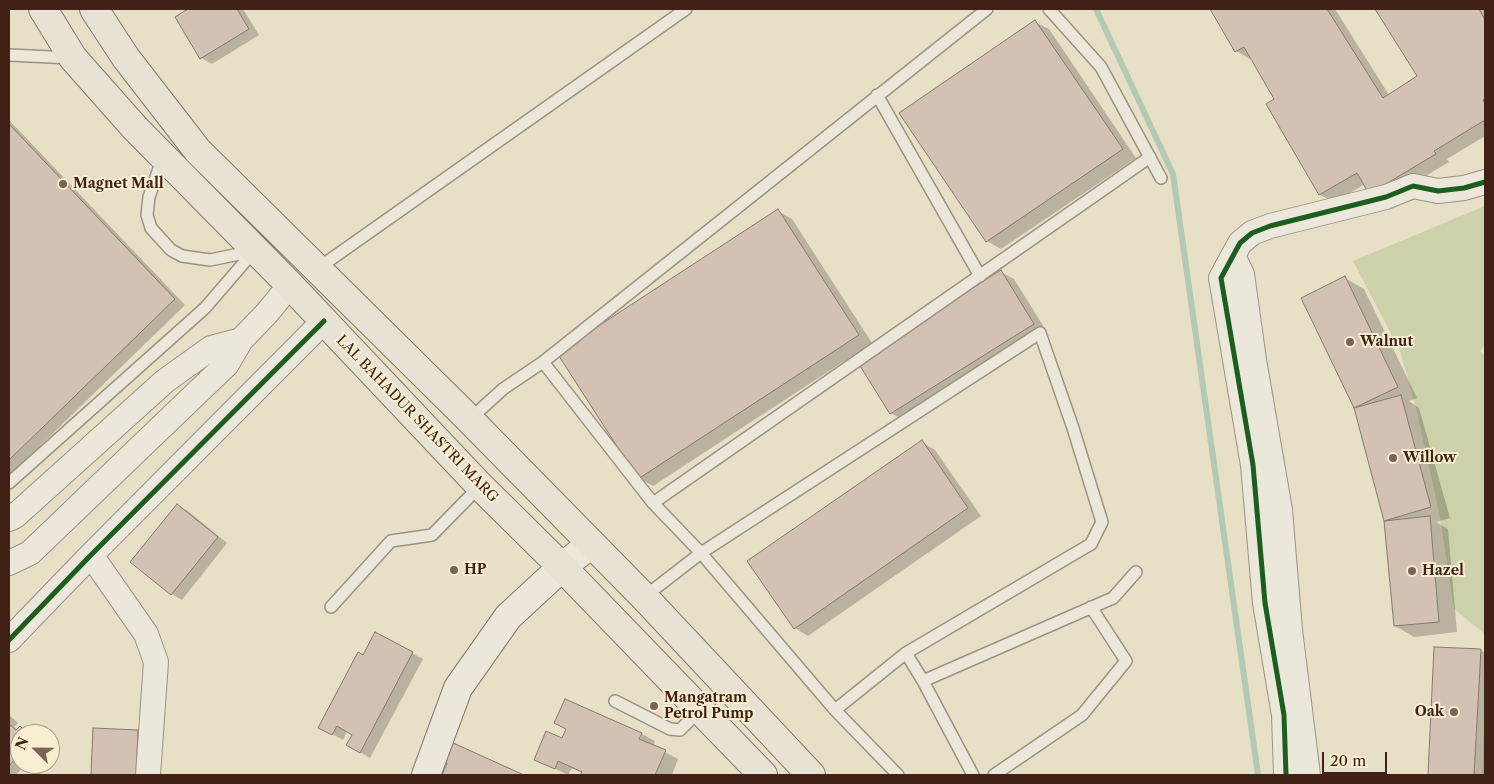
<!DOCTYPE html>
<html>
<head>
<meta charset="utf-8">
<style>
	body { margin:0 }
	#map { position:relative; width:1494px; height:784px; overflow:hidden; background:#e7dfc6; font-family:"Libre Caslon Text",serif }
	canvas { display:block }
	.frame { position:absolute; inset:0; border:10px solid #412115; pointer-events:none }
	.north { position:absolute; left:10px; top:724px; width:50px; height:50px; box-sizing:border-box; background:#f8efd2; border:1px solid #af9d86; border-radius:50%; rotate:293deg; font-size:14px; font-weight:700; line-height:20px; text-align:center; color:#412115 }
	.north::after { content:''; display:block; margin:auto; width:18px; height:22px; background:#7b6453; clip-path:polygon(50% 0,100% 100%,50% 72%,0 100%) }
	.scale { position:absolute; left:1322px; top:752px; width:65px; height:22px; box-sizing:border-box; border:2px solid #412115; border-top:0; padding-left:6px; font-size:15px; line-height:18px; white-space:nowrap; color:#412115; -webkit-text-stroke:4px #f8efd2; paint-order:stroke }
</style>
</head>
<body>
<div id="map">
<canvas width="1494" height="784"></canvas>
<div class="frame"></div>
<div class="north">N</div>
<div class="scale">20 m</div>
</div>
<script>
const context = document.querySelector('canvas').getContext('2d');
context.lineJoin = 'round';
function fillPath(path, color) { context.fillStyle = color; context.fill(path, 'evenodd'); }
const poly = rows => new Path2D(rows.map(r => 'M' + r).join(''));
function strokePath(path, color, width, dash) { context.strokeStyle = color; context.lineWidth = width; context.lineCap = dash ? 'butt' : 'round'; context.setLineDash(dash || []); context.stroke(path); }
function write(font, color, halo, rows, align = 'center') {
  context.font = font + ' "Libre Caslon Text",serif'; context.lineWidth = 4; context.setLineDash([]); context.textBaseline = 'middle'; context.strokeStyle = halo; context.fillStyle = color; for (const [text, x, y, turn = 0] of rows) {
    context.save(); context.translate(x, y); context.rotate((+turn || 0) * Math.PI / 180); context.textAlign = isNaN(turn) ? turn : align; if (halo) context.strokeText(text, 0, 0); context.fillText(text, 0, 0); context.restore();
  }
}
fillPath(poly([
	[1485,206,1485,345,1480,351,1485,355,1485,634,1454,609,1440,517,1416,408,1400,351,1353,261],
	[1485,709,1485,775,1482,775]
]), '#ccd1aa');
fillPath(poly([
	[190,9,243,9,259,35,212,64,201,58,177,17],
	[1211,9,1335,9,1389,95,1418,76,1376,9,1485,9,1485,136,1447,159,1449,162,1384,201,1365,184,1334,202,1320,195,1267,104,1276,99,1252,58,1250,59,1236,51],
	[1035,22,1049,29,1136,158,1001,249,987,241,901,113],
	[9,120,185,305,9,476],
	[778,211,792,219,872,343,653,486,639,478],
	[1001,272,1014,279,1047,332,905,421,891,413,859,361],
	[1345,278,1364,289,1417,398,1409,401,1419,408,1450,518,1436,522,1448,529,1457,632,1414,637,1395,626,1386,521,1355,408,1302,299],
	[922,442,935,450,981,516,808,636,795,628],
	[177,506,188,511,227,543,182,600,172,594,132,562],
	[376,634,423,659,370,758,348,745,353,735,347,731,343,740,320,727,364,656],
	[1436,648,1481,650,1485,653,1485,775,1429,775],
	[9,715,18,723,14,727,18,730,20,728,31,734,20,734,20,764,26,764,16,775,9,775],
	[94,729,137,731,148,737,146,775,92,775],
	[642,734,655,741,653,746,678,759,672,775,582,775,583,773,572,768,568,775,535,759,562,740,638,745],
	[451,744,521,775,443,775,448,763]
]), '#0003');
strokePath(poly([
	[1096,9,1173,174,1258,775]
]), '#b3c9b2', 6);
const building = poly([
	[188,9,237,9,249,29,200,59,175,17,188,9],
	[1210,9,1327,9,1383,98,1417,76,1375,9,1479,9,1485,20,1485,99,1483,100,1485,103,1485,120,1434,151,1436,154,1369,194,1357,173,1319,195,1266,104,1274,99,1244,47,1235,52,1210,9],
	[1035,20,1123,149,986,242,899,113,1035,20],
	[9,124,175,299,9,460,9,124],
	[778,209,859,335,638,479,557,353,778,209],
	[1001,270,1034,324,890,414,857,361,1001,270],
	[1345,276,1398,387,1354,408,1301,298,1345,276],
	[1401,395,1431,507,1384,521,1354,408,1401,395],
	[922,440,968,508,794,629,747,561,922,440],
	[177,504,218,537,171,595,130,562,177,504],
	[1430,516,1439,622,1394,626,1384,521,1430,516],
	[375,632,413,652,360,753,346,745,352,735,337,726,332,735,318,728,358,652,363,655,375,632],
	[1434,647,1481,649,1474,775,1428,775,1434,647],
	[565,699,642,733,639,739,666,750,655,775,580,775,582,772,558,761,555,769,534,760,546,731,562,738,566,729,554,723,565,699],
	[9,724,16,730,20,726,28,734,20,734,20,753,9,766,9,724],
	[93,728,138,730,136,775,91,775,93,728],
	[451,742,524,775,442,775,447,763,442,761,451,742]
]);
fillPath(building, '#d3c1b3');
strokePath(building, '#847a6c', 1);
const service = poly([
	[1049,9,1101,67,1161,178],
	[9,55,72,58],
	[877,95,980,276],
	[163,157,149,197,147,215,151,228,171,250,182,256,210,260,254,251],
	[317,269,686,9],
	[469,420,503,389,543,362],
	[9,483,205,308,255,250],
	[653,503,1150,157],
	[644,597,701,553,1040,333,1073,428,1102,522,1091,544,906,653,835,710],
	[331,607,391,541,432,535,480,486],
	[906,653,923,681,973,775],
	[923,681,1113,598,1136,572],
	[615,701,670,729,680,730,700,710],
	[898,775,835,710,701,553,653,503,543,362,987,9],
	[994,775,1082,715,1126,661,1091,607]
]);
const minor = poly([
	[1233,256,1242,274,1254,360,1280,510,1290,630,1308,775],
	[9,519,15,516,165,381,211,348,241,340],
	[91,555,146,634,156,662,148,775],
	[9,563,30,553,227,364,241,340,267,313,290,285],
	[9,640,91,555,324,321],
	[1286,775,1284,715,1265,603,1253,465,1221,278,1240,243,1252,233,1270,226,1386,197,1413,186,1438,191,1464,188,1485,182]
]);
const secondary = poly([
	[426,775,458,688,508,617,562,567,591,544]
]);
const primary = poly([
	[43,9,73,58,135,128,290,285,480,486,562,567,763,775],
	[94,9,126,58,198,151,464,414,644,597,811,775]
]);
strokePath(service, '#9c9384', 14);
strokePath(minor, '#9c9384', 26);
strokePath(secondary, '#847a6c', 30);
strokePath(primary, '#847a6c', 30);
strokePath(service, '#ebe7da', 11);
strokePath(minor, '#ebe7da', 24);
strokePath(secondary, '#ebe7da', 28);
strokePath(primary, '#e7e2d4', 28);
strokePath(poly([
	[9,640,91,555,324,321],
	[1286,775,1284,715,1265,603,1253,465,1221,278,1240,243,1252,233,1270,226,1386,197,1413,186,1438,191,1464,188,1485,182]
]), '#1b5e20', 5);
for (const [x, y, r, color] of [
	[63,184,5,"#7b6453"],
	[1350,342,5,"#7b6453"],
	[1393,458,5,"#7b6453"],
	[454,570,5,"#7b6453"],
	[1412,571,5,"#7b6453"],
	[654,706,5,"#7b6453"],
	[1454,712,5,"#7b6453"]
]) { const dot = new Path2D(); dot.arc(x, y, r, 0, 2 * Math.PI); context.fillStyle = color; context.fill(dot); strokePath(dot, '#f8efd2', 2); }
write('bold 14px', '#412115', '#f8efd2', [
	["Magnet Mall",73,184],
	["Walnut",1360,342],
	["Willow",1403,458],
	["HP",464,570],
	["Hazel",1422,571],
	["Mangatram",664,698],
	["Petrol Pump",664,714],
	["Oak",1444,712,"right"]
], 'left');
write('14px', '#412115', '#f8efd2', [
	["LAL BAHADUR SHASTRI MARG",417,419,46]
]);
</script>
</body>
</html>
